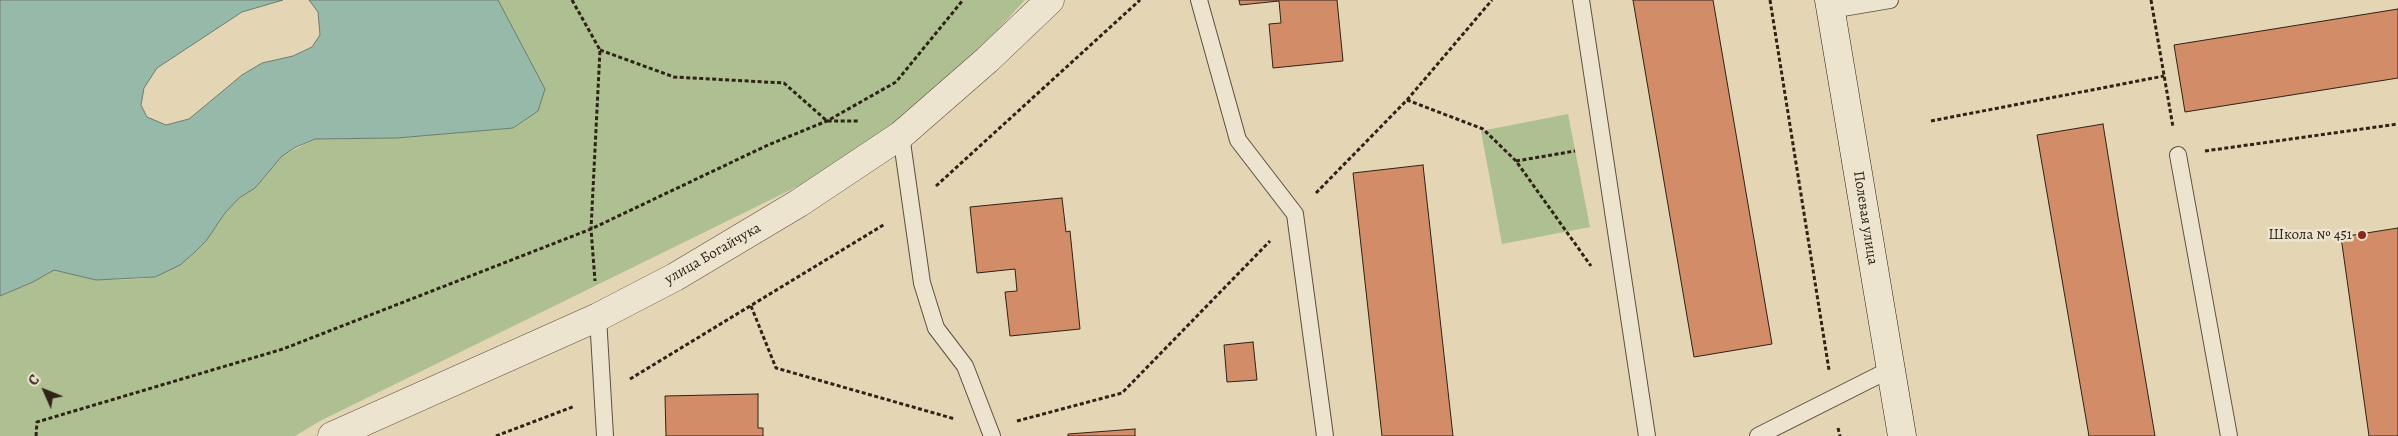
<!DOCTYPE html>
<html>
<head>
<meta charset="utf-8">
<style>
	body { margin:0 }
	#map { position:relative; width:2398px; height:436px; overflow:hidden; background:#e4d6b5; font-family:Alegreya,serif }
	canvas { display:block }
	.north { position:absolute; left:20px; top:366px; width:50px; height:50px; -webkit-text-stroke:4px #ede4cf; paint-order:stroke; rotate:314deg; font-size:14px; font-weight:700; line-height:20px; text-align:center; color:#2e2315 }
	.north::after { content:''; display:block; margin:auto; width:18px; height:22px; background:#2e2315; clip-path:polygon(50% 0,100% 100%,50% 72%,0 100%) }
</style>
</head>
<body>
<div id="map">
<canvas width="2398" height="436"></canvas>
<div class="north">С</div>
</div>
<script>
const context = document.querySelector('canvas').getContext('2d');
context.lineJoin = 'round';
function fillPath(path, color) { context.fillStyle = color; context.fill(path, 'evenodd'); }
const poly = rows => new Path2D(rows.map(r => 'M' + r).join(''));
function strokePath(path, color, width, dash) { context.strokeStyle = color; context.lineWidth = width; context.lineCap = dash ? 'butt' : 'round'; context.setLineDash(dash || []); context.stroke(path); }
function write(font, color, halo, rows, align = 'center') {
  context.font = font + ' Alegreya,serif'; context.lineWidth = 5; context.setLineDash([]); context.textBaseline = 'middle'; context.strokeStyle = halo; context.fillStyle = color; for (const [text, x, y, turn = 0] of rows) {
    context.save(); context.translate(x, y); context.rotate((+turn || 0) * Math.PI / 180); context.textAlign = isNaN(turn) ? turn : align; if (halo) context.strokeText(text, 0, 0); context.fillText(text, 0, 0); context.restore();
  }
}
fillPath(poly([
	[498,0,1025,0,954,77,899,125,827,172,320,421,295,436,0,436,0,296,33,282,54,269,96,280,140,279,155,277,179,265,206,241,225,213,239,198,255,188,282,156,315,139,397,138,513,128,538,111,531,65],
	[1568,114,1590,227,1502,244,1481,131]
]), '#aebf92');
const water = poly([
	[0,0,283,0,242,12,157,68,144,88,141,105,147,117,166,125,189,119,242,75,262,63,293,56,312,47,320,35,318,12,309,0,498,0,545,89,538,111,513,128,397,138,315,139,296,147,282,156,255,188,239,198,225,213,206,241,195,252,180,265,155,277,96,280,54,270,33,282,0,296,0,0]
]);
fillPath(water, '#96b9aa');
strokePath(water, '#6c7d6e', 1);
const building = poly([
	[1239,0,1337,0,1343,61,1273,68,1269,24,1281,23,1279,1,1240,5,1239,0],
	[1633,0,1713,0,1772,344,1694,357,1633,0],
	[2398,9,2398,78,2185,112,2174,45,2398,9],
	[2103,124,2118,217,2155,436,2089,436,2037,135,2103,124],
	[1423,165,1453,436,1382,436,1353,173,1423,165],
	[1062,198,1066,232,1070,231,1080,329,1010,336,1005,292,1017,291,1015,269,977,273,970,207,1062,198],
	[2398,228,2398,436,2369,436,2341,237,2398,228],
	[1253,342,1257,380,1227,382,1224,345,1253,342],
	[758,394,758,428,763,428,763,436,666,436,665,396,758,394],
	[1135,429,1135,436,1068,436,1068,434,1135,429]
]);
fillPath(building, '#d28c68');
strokePath(building, '#2e2315', 1);
const lane = poly([
	[1199,0,1238,140,1295,214,1325,436],
	[1581,0,1647,436],
	[1831,10,1890,0],
	[901,135,922,283,936,328,965,366,992,436],
	[2178,155,2229,436],
	[598,317,605,436],
	[1758,436,1891,369]
]);
const street = poly([
	[332,436,598,317,675,277,799,203,901,135,987,60,1050,0]
]);
const secondary = poly([
	[1829,0,1902,436]
]);
strokePath(lane, '#5c503d', 18);
strokePath(street, '#5c503d', 29);
strokePath(secondary, '#2e2315', 29);
strokePath(poly([
	[572,0,600,50,591,229,595,281],
	[1770,0,1829,370],
	[2151,0,2173,127],
	[600,50,674,77,784,83,827,121,858,121],
	[1407,100,1492,0],
	[1931,121,2164,76],
	[2205,151,2398,124],
	[1516,161,1575,151],
	[936,186,1140,0],
	[1316,193,1407,100,1483,129,1516,161,1591,266],
	[751,306,776,368,955,419],
	[630,379,885,224],
	[1017,421,1122,393,1270,241],
	[1838,428,1840,436],
	[36,436,37,422,283,349,591,229,768,145,827,121,896,82,963,0],
	[496,436,575,406]
]), '#2e2315', 3, [4, 2.5]);
strokePath(lane, '#ede4cf', 16);
strokePath(street, '#ede4cf', 28);
strokePath(secondary, '#ede4cf', 28);
for (const [x, y, r, color] of [
	[2362,235,5,"#8f2418"]
]) { const dot = new Path2D(); dot.arc(x, y, r, 0, 2 * Math.PI); context.fillStyle = color; context.fill(dot); strokePath(dot, '#ede4cf', 2); }
write('15px', '#2e2315', '#ede4cf', [
	["Полевая улица",1865,218,81],
	["улица Богайчука",713,254,-30]
]);
write('15px', '#2e2315', '#ede4cf', [
	["Школа № 451",2352,235]
], 'right');
</script>
</body>
</html>
